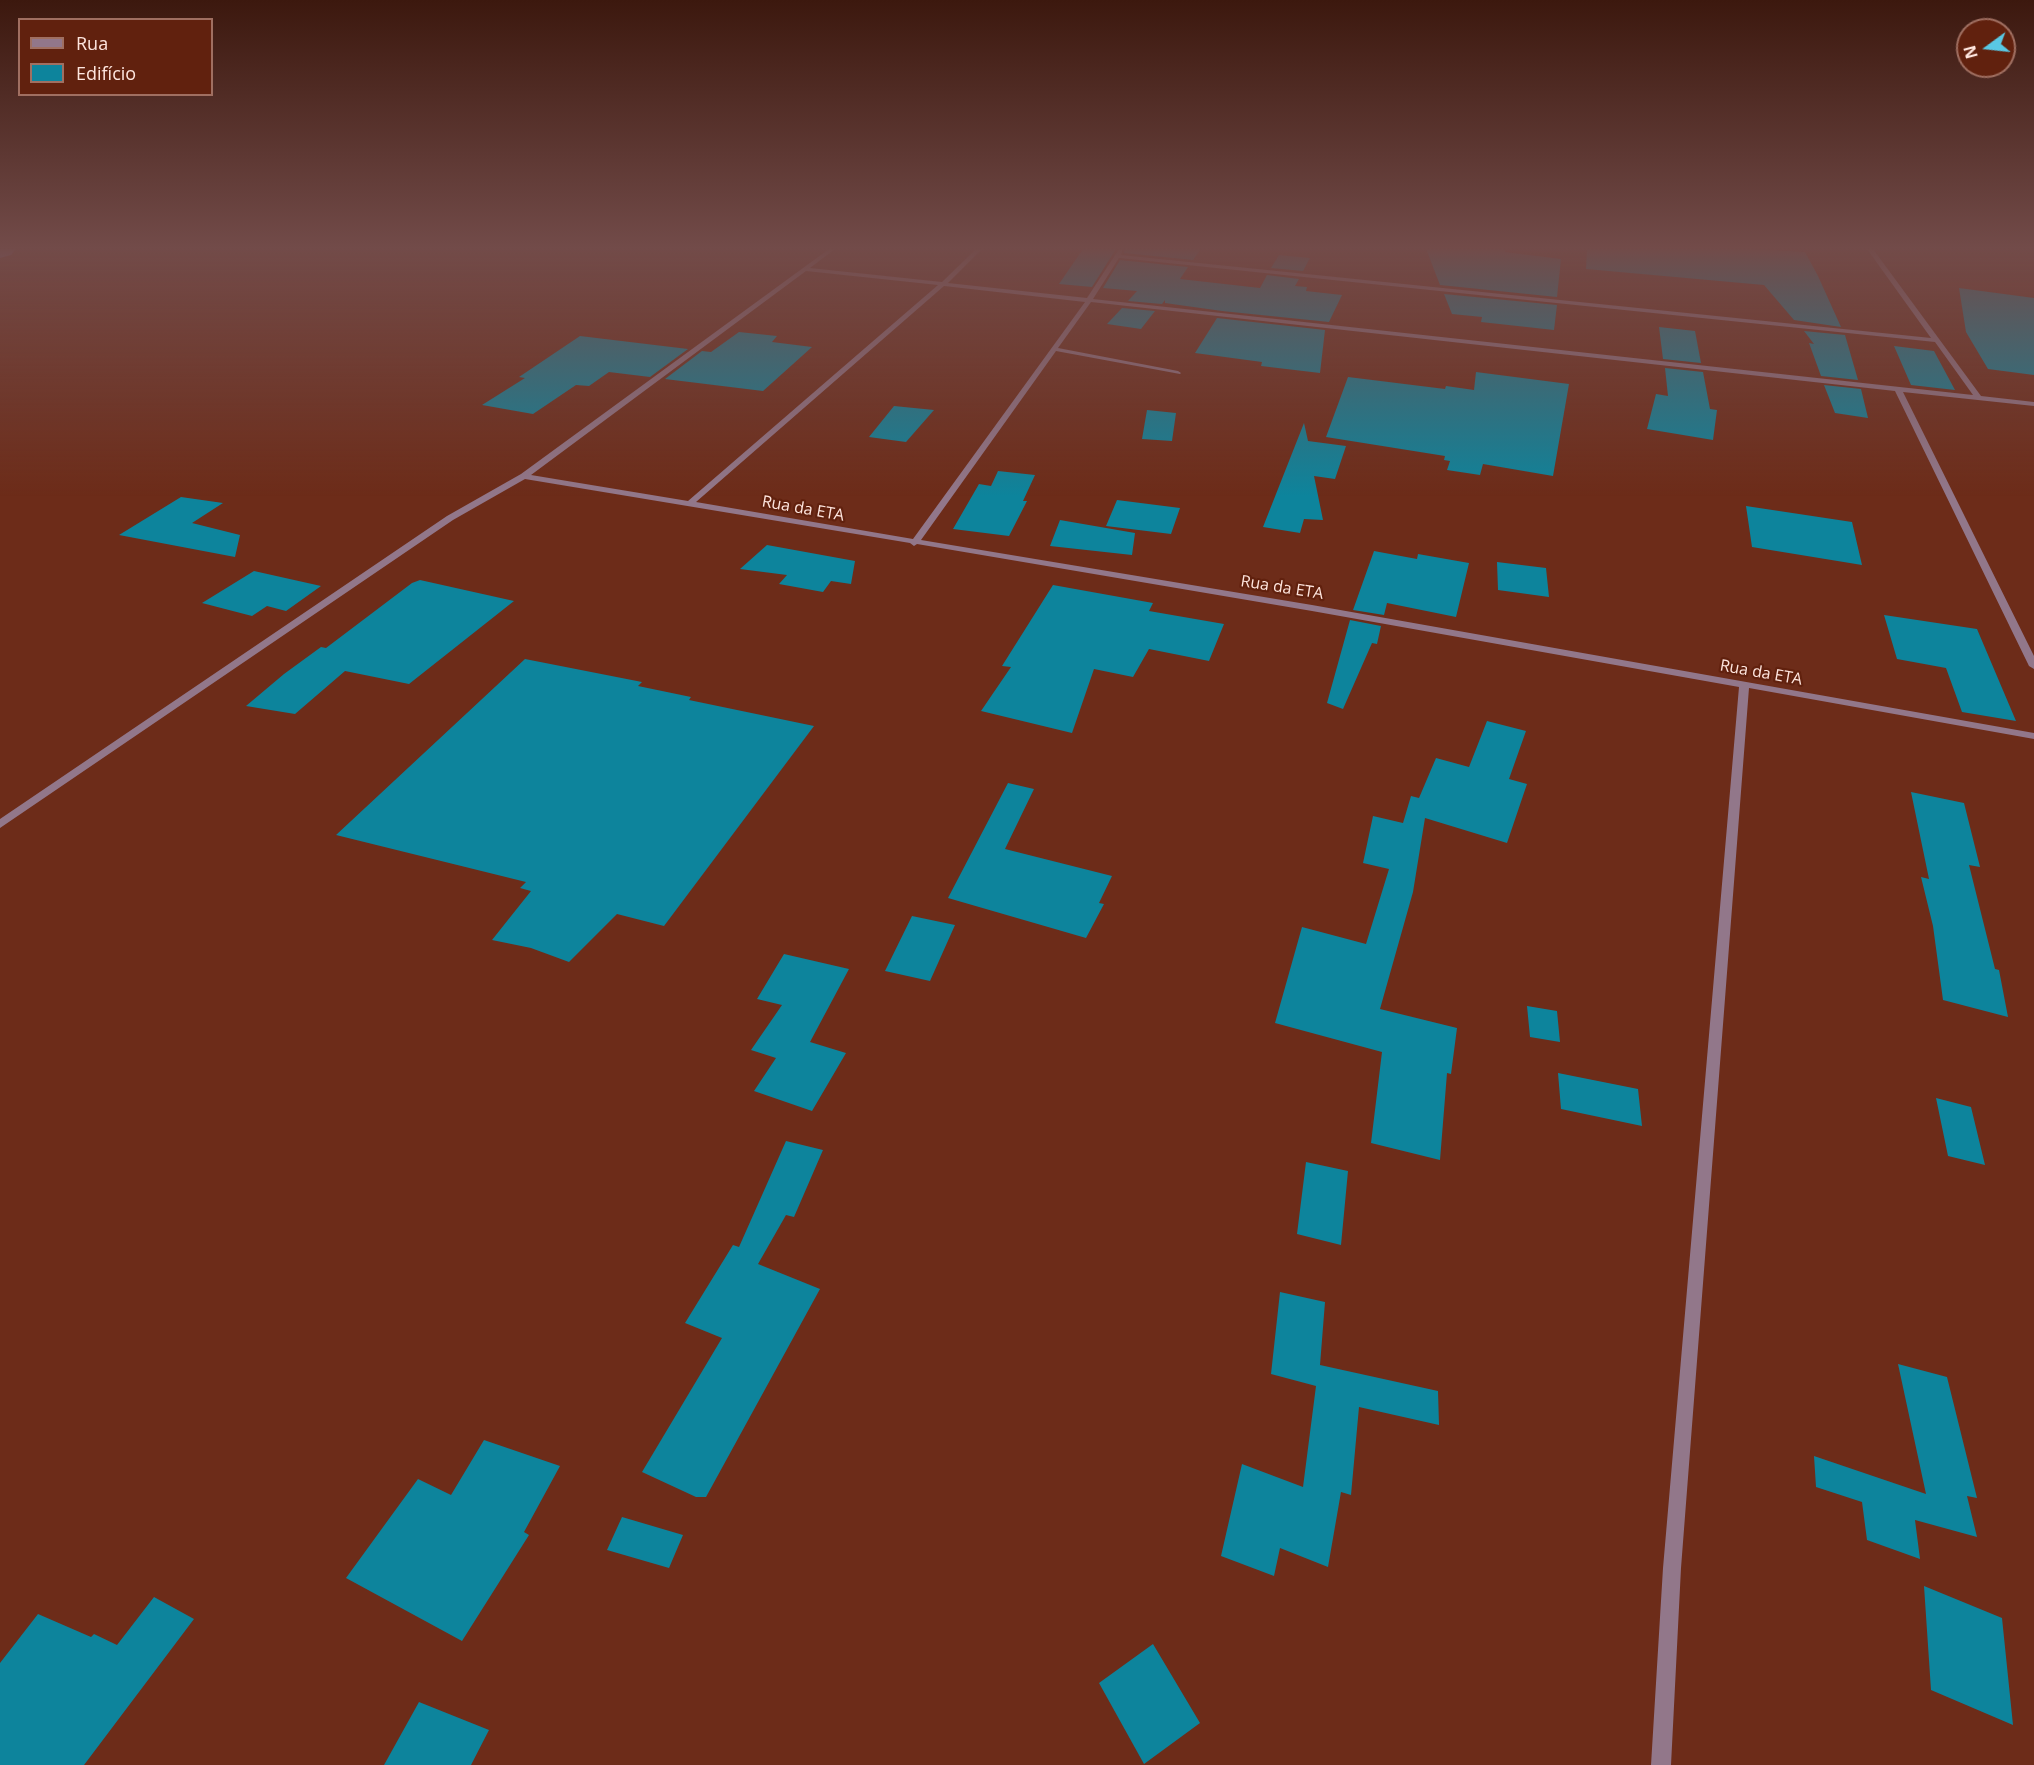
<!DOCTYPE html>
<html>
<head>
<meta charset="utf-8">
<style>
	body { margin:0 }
	#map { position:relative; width:2034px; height:1765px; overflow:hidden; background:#6d2c19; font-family:"Open Sans",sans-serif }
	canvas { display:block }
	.legend { position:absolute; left:18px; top:18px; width:195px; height:78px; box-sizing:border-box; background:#61210e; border:2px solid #a06f61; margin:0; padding:8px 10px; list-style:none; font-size:18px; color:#fee5de }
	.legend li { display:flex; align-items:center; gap:12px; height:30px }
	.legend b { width:30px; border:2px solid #a06f61 }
	.north { position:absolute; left:1956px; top:18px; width:60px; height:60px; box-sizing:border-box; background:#61210e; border:2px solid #a06f61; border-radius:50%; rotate:255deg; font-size:16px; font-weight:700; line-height:24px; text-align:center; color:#fee5de }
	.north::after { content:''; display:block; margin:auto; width:21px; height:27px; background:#59c8e4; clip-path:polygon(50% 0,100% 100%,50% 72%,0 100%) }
</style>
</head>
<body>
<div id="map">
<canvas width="2034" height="1765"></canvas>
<ul class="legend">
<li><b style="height:8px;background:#92778a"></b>Rua</li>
<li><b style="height:16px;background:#0d849c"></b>Edifício</li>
</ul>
<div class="north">N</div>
</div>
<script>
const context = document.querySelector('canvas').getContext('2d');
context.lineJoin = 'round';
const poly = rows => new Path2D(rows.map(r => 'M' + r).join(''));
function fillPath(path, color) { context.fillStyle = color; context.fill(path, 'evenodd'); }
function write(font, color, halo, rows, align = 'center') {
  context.font = font + ' "Open Sans",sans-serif'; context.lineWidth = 4.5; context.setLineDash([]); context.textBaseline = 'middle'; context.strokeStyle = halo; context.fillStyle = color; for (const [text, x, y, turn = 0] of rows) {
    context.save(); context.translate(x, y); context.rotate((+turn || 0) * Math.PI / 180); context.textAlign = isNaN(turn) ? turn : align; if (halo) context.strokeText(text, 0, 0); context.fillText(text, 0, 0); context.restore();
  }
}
fillPath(poly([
	[0,249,16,249,11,255,0,258,0,249]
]), '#7882d4');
fillPath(poly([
	[1083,249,1116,249,1092,287,1059,284],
	[1125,249,1201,249,1193,260,1124,253],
	[1426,249,1505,249,1505,252,1561,259,1557,297,1440,285],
	[1587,249,1753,249,1805,252,1818,276,1841,327,1794,320,1764,285,1586,269],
	[1279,255,1310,258,1303,271,1271,268],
	[1120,260,1188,267,1180,279,1260,288,1267,275,1299,279,1295,286,1307,287,1306,291,1342,295,1329,322,1222,311,1165,303,1165,300,1162,304,1128,301,1137,291,1103,288],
	[1959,288,2034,298,2034,375,1988,369,1966,332],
	[1444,294,1557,305,1554,330,1481,322,1482,317,1452,314],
	[1122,308,1155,311,1141,329,1107,324],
	[1217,318,1325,330,1320,373,1261,366,1262,362,1195,353],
	[1659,327,1695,331,1701,363,1663,359],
	[1804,331,1845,335,1858,380,1821,376,1809,343,1814,344],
	[739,332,777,336,772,342,812,347,763,391,665,379,702,351,711,352],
	[580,336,688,349,650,377,609,372,589,386,576,385,533,414,482,405,525,378,519,377],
	[1894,346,1934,351,1955,390,1911,385],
	[1665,368,1703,372,1710,409,1717,410,1713,440,1647,429,1656,394,1668,396],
	[1476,372,1569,384,1553,476,1483,464,1480,475,1447,470,1450,461,1444,460,1445,456,1326,437,1348,377,1445,389,1446,386,1474,390],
	[1824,385,1861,389,1868,418,1835,413],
	[894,406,934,410,906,442,869,437],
	[1147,410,1176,413,1172,441,1142,439],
	[1304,423,1308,441,1346,446,1335,479,1314,476,1323,520,1304,519,1300,533,1263,527],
	[998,471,1035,475,1023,501,1027,501,1009,536,953,529,979,484,991,486],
	[181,497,223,503,192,523,240,535,235,557,119,535],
	[1117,500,1180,508,1171,534,1106,526],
	[1746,506,1852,522,1862,565,1752,547],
	[1060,520,1135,533,1132,555,1050,546],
	[767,545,855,561,851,584,831,581,823,592,779,584,787,575,740,569],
	[1374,551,1417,559,1418,554,1469,563,1456,617,1387,603,1384,615,1353,610],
	[1497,562,1546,568,1549,597,1498,590],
	[254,571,321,586,286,611,267,606,252,616,202,603],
	[420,580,514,601,409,684,345,671,295,714,246,706,284,674,321,647,326,648,412,583],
	[1053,585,1153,603,1149,611,1224,624,1209,661,1149,649,1133,677,1094,669,1072,733,981,711,1011,667,1002,666],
	[1884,615,1977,629,2016,721,1962,712,1946,668,1897,659],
	[1350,620,1381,626,1377,644,1372,643,1343,709,1327,703],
	[525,659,642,682,638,686,691,697,689,700,814,726,664,926,617,914,569,962,531,948,492,940,531,891,520,888,526,882,336,835],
	[1487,721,1526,731,1509,779,1527,784,1507,843,1425,818,1413,892,1380,1009,1457,1028,1451,1074,1447,1073,1440,1160,1371,1143,1382,1052,1275,1023,1302,927,1366,944,1389,869,1363,863,1373,816,1403,823,1411,796,1419,798,1436,758,1469,767],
	[1008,783,1034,789,1005,849,1112,876,1099,903,1104,904,1086,938,948,898],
	[1911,792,1964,803,1980,867,1969,865,1995,969,1999,970,2008,1017,1943,1000,1933,926,1921,877,1929,879],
	[912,916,955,925,930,981,885,971],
	[784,954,849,969,810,1042,846,1053,812,1111,754,1091,776,1058,751,1050,782,1005,757,999],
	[1527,1006,1557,1011,1560,1042,1530,1037],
	[1558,1073,1638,1089,1642,1126,1561,1109],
	[1936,1098,1971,1107,1985,1165,1948,1156],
	[786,1141,823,1150,794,1217,786,1215,758,1264,820,1289,706,1497,696,1497,642,1472,722,1338,685,1323,733,1245,739,1247],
	[1306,1162,1348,1171,1341,1245,1297,1234],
	[1280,1292,1325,1302,1320,1365,1438,1391,1439,1425,1359,1407,1351,1495,1341,1492,1328,1567,1280,1548,1274,1576,1221,1556,1242,1464,1303,1487,1316,1386,1271,1374],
	[1898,1364,1947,1377,1977,1498,1967,1496,1977,1537,1915,1520,1920,1559,1867,1540,1862,1502,1816,1487,1814,1456,1926,1494],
	[484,1440,560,1466,524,1532,529,1535,462,1641,346,1578,418,1479,451,1495],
	[622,1517,683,1535,669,1568,607,1550],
	[1924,1586,2002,1618,2013,1725,1931,1690],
	[154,1597,194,1619,84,1765,0,1765,0,1663,38,1614,91,1637,94,1634,117,1645],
	[1153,1644,1200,1723,1144,1764,1099,1683],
	[419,1702,489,1730,471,1765,384,1765]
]), '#0d849c');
fillPath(poly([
	[829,249,835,249,810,268,942,282,976,249,982,249,948,283,1087,298,1119,249,1123,249,1121,255,1931,338,1867,249,1873,249,1981,396,2034,402,2034,406,1903,392,2034,656,2034,669,2029,666,1895,391,1091,302,1058,348,1178,371,1181,373,1180,374,1056,351,921,540,1312,605,2034,733,2034,739,1749,688,1681,1568,1671,1765,1651,1765,1663,1568,1739,687,1312,611,917,544,914,546,910,543,525,479,453,520,0,828,0,819,447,516,521,474,829,249],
	[1119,258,1935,342,1973,395,1093,299,1119,258],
	[806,271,938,285,688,501,531,475,806,271],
	[944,286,1085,302,913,539,696,502,944,286]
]), '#92778a');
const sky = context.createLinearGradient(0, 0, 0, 496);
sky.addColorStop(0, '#3c180e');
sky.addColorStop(0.5, '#724b49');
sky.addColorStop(1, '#724b4900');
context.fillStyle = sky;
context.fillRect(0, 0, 2034, 496);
write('16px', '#fee5de', '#61210e', [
	["Rua da ETA",803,509,10],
	["Rua da ETA",1282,588,9],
	["Rua da ETA",1761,673,10]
]);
</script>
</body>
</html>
